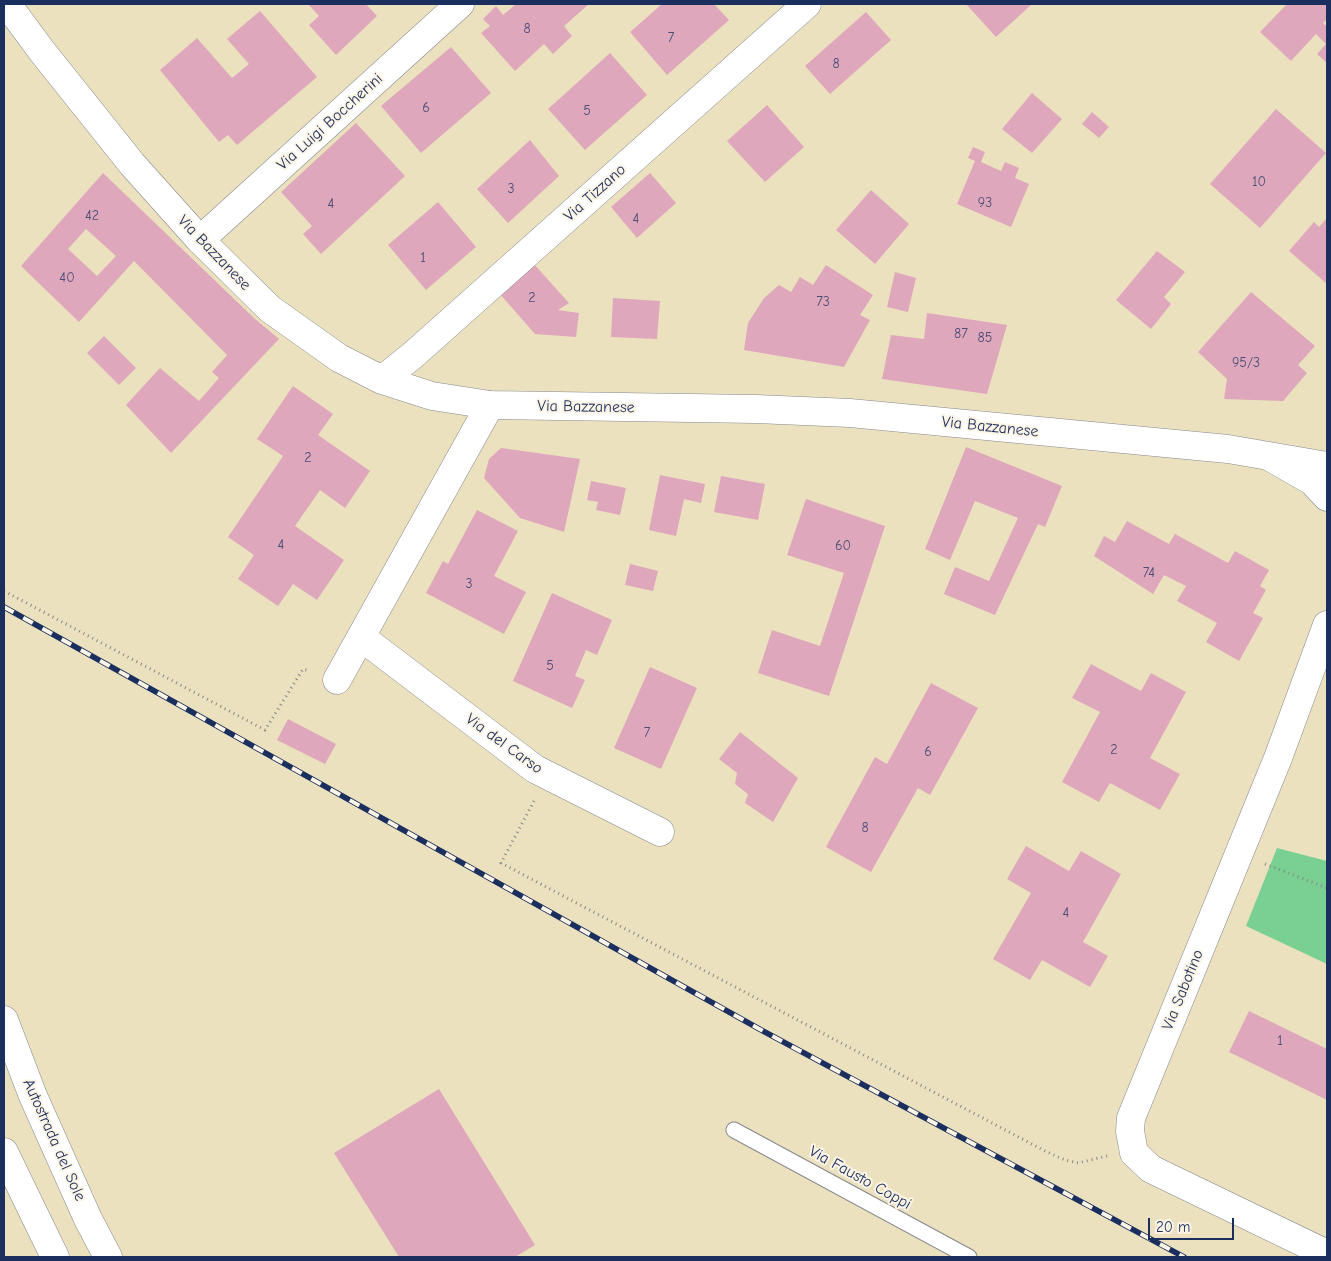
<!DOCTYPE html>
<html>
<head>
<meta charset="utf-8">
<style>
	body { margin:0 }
	#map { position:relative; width:1331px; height:1261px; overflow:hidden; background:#ece1be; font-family:"Comic Neue",sans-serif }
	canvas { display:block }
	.frame { position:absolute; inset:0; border:5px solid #1b2f5e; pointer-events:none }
	.scale { position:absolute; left:1148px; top:1218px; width:86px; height:22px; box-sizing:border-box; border:2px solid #1b2f5e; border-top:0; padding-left:6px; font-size:15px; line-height:18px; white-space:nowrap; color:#1b2f5e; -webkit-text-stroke:4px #fcf5e5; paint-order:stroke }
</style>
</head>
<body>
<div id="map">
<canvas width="1331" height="1261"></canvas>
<div class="frame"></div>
<div class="scale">20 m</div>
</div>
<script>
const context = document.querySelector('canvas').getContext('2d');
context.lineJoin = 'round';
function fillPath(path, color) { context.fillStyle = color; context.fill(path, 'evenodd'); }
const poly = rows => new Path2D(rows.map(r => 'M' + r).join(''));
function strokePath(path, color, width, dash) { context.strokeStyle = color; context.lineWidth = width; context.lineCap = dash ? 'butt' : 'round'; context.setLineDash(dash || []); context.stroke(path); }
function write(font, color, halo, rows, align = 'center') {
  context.font = font + ' "Comic Neue",sans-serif'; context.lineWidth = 4; context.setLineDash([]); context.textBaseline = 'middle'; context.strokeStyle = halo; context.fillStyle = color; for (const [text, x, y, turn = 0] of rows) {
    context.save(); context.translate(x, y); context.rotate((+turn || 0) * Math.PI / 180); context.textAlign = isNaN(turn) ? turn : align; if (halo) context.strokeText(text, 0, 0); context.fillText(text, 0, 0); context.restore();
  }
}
fillPath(poly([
	[1277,848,1327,861,1327,964,1246,926]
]), '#7acf93');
fillPath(poly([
	[308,4,366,4,377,16,336,55,309,25,319,16],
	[516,4,589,4,564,26,572,36,553,54,544,44,515,71,481,33,490,26,483,19,496,6,503,15],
	[662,4,714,4,729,20,667,75,630,32],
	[966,4,1029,4,1031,5,996,37],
	[1287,4,1327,4,1327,19,1323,23,1327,27,1327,63,1317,54,1326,44,1316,34,1291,61,1260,32],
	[260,11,317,77,237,145,228,135,219,142,160,70,197,38,232,78,249,64,227,39],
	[866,12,891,40,830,94,805,66],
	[451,47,491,93,421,153,381,106],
	[610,53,647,95,585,150,548,109],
	[1032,93,1062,119,1032,153,1002,129],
	[767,105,804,147,765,182,727,141],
	[1276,109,1326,153,1260,228,1210,184],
	[1092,112,1109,127,1099,138,1082,124],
	[356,123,405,176,321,254,303,234,312,226,281,192],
	[530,140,559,176,508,223,477,189],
	[973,147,985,152,981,162,1001,171,1005,162,1019,168,1015,178,1029,184,1011,227,957,204,975,161,968,158],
	[103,173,254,318,279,339,171,453,126,405,160,368,199,401,219,378,212,372,227,355,134,261,79,322,21,266],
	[86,229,116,256,97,276,68,249],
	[650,173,676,203,637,238,611,207],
	[871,190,909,224,875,264,836,230],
	[438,202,476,247,426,290,388,245],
	[1327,218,1327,284,1289,251,1314,222,1319,227],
	[1157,251,1185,272,1164,297,1171,304,1151,329,1116,300],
	[533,263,569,303,558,310,579,313,576,337,535,334,499,293],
	[826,265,873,295,860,315,870,320,844,367,744,350,748,323,764,298,779,285,791,292,800,277,813,285],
	[895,272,916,278,908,312,887,307],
	[1251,292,1315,346,1298,365,1307,373,1283,401,1224,399,1227,379,1198,352],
	[613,298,660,301,657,339,611,337],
	[927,313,1007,325,987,394,882,379,891,335,924,339],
	[104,336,136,368,119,385,87,353],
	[293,386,333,414,318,435,370,471,345,508,320,490,295,526,344,560,317,600,293,584,278,606,238,579,254,555,228,537,283,456,257,439],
	[966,447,1062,486,1045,527,1038,524,995,615,944,594,955,567,989,581,1018,518,975,501,950,560,925,549],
	[501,448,580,459,564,532,520,518,484,478,489,459],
	[660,475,705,484,701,503,684,499,676,536,649,530],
	[721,476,765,484,758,520,714,512],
	[591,481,626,488,620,515,596,510,598,502,587,500],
	[806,499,885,526,829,696,758,673,772,630,820,646,844,573,787,555],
	[477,510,518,531,494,576,526,592,504,634,426,593,443,561,448,564],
	[1127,521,1169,544,1175,534,1228,563,1235,551,1269,570,1260,586,1266,590,1253,613,1263,618,1239,661,1206,642,1217,623,1177,601,1186,586,1164,575,1153,594,1094,556,1104,536,1115,542],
	[630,564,658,571,653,591,625,585],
	[552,593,612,620,597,655,586,650,575,676,585,680,572,708,513,681],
	[1091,664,1141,691,1151,673,1186,692,1150,758,1180,774,1160,810,1110,783,1099,802,1062,782,1100,712,1072,698],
	[650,667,697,688,661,769,614,748],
	[931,683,978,708,930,795,918,788,871,872,826,847,875,757,887,764],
	[288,719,336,744,325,764,277,740],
	[740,732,798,778,773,822,745,803,748,794,735,784,737,773,719,759],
	[1026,846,1069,871,1081,851,1121,874,1083,942,1108,956,1090,987,1042,960,1030,980,993,959,1031,893,1007,879],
	[1249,1011,1327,1049,1327,1100,1229,1052],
	[439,1089,535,1245,515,1257,399,1257,334,1153]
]), '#dea7bc');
const lane = poly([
	[734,1130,969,1257]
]);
const street = poly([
	[200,240,460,4],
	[1270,457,1312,481,1327,497],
	[1327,625,1278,758,1131,1118,1130,1131,1134,1153,1151,1169,1327,1254],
	[361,637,535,769,660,832],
	[337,680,490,405]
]);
const secondary = poly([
	[7,4,41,50,132,164,200,240,270,309,339,358,382,380,432,396,490,405,756,409,850,413,1228,449,1327,466],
	[382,380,413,355,807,4]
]);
const highway = poly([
	[4,1020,33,1096,88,1219,108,1257],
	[4,1152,55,1257]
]);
strokePath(lane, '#84888e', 17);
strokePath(street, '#84888e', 29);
strokePath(secondary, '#84888e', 29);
strokePath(highway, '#84888e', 29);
strokePath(poly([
	[4,591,265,730,303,669,310,671],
	[534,801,501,863,1045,1151,1065,1160,1078,1163,1107,1156],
	[1265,864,1327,888]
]), '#84888e', 3, [1, 4]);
strokePath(lane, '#fff', 15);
strokePath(street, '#fff', 28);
strokePath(secondary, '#fff', 28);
strokePath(highway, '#fff', 28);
const rail = poly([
	[4,607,763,1031,1184,1257]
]);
strokePath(rail, '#1b2f5e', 5.5);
strokePath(rail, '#fcf5e5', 4, [11]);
write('14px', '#4c4d76', null, [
	["8",527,29],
	["7",671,38],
	["8",836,64],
	["6",426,108],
	["5",587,111],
	["10",1259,182],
	["3",511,189],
	["93",985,203],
	["4",331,204],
	["42",92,216],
	["4",636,219],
	["1",423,258],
	["40",67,278],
	["2",532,298],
	["73",823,302],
	["87",961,334],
	["85",985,338],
	["95/3",1246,363],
	["2",308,458],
	["4",281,545],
	["60",843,546],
	["74",1149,573],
	["3",469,584],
	["5",550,666],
	["7",647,733],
	["2",1114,750],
	["6",928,752],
	["8",865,828],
	["4",1066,913],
	["1",1280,1041]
]);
write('16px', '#1b2f5e', '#fcf5e5', [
	["Via Luigi Boccherini",330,122,-42],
	["Via Tizzano",595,193,-42],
	["Via Bazzanese",214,253,46],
	["Via Bazzanese",586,407,1],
	["Via Bazzanese",990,427,6],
	["Via del Carso",504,744,36],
	["Via Sabotino",1183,990,-68],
	["Autostrada del Sole",54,1140,66],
	["Via Fausto Coppi",860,1178,29]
]);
</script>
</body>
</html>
